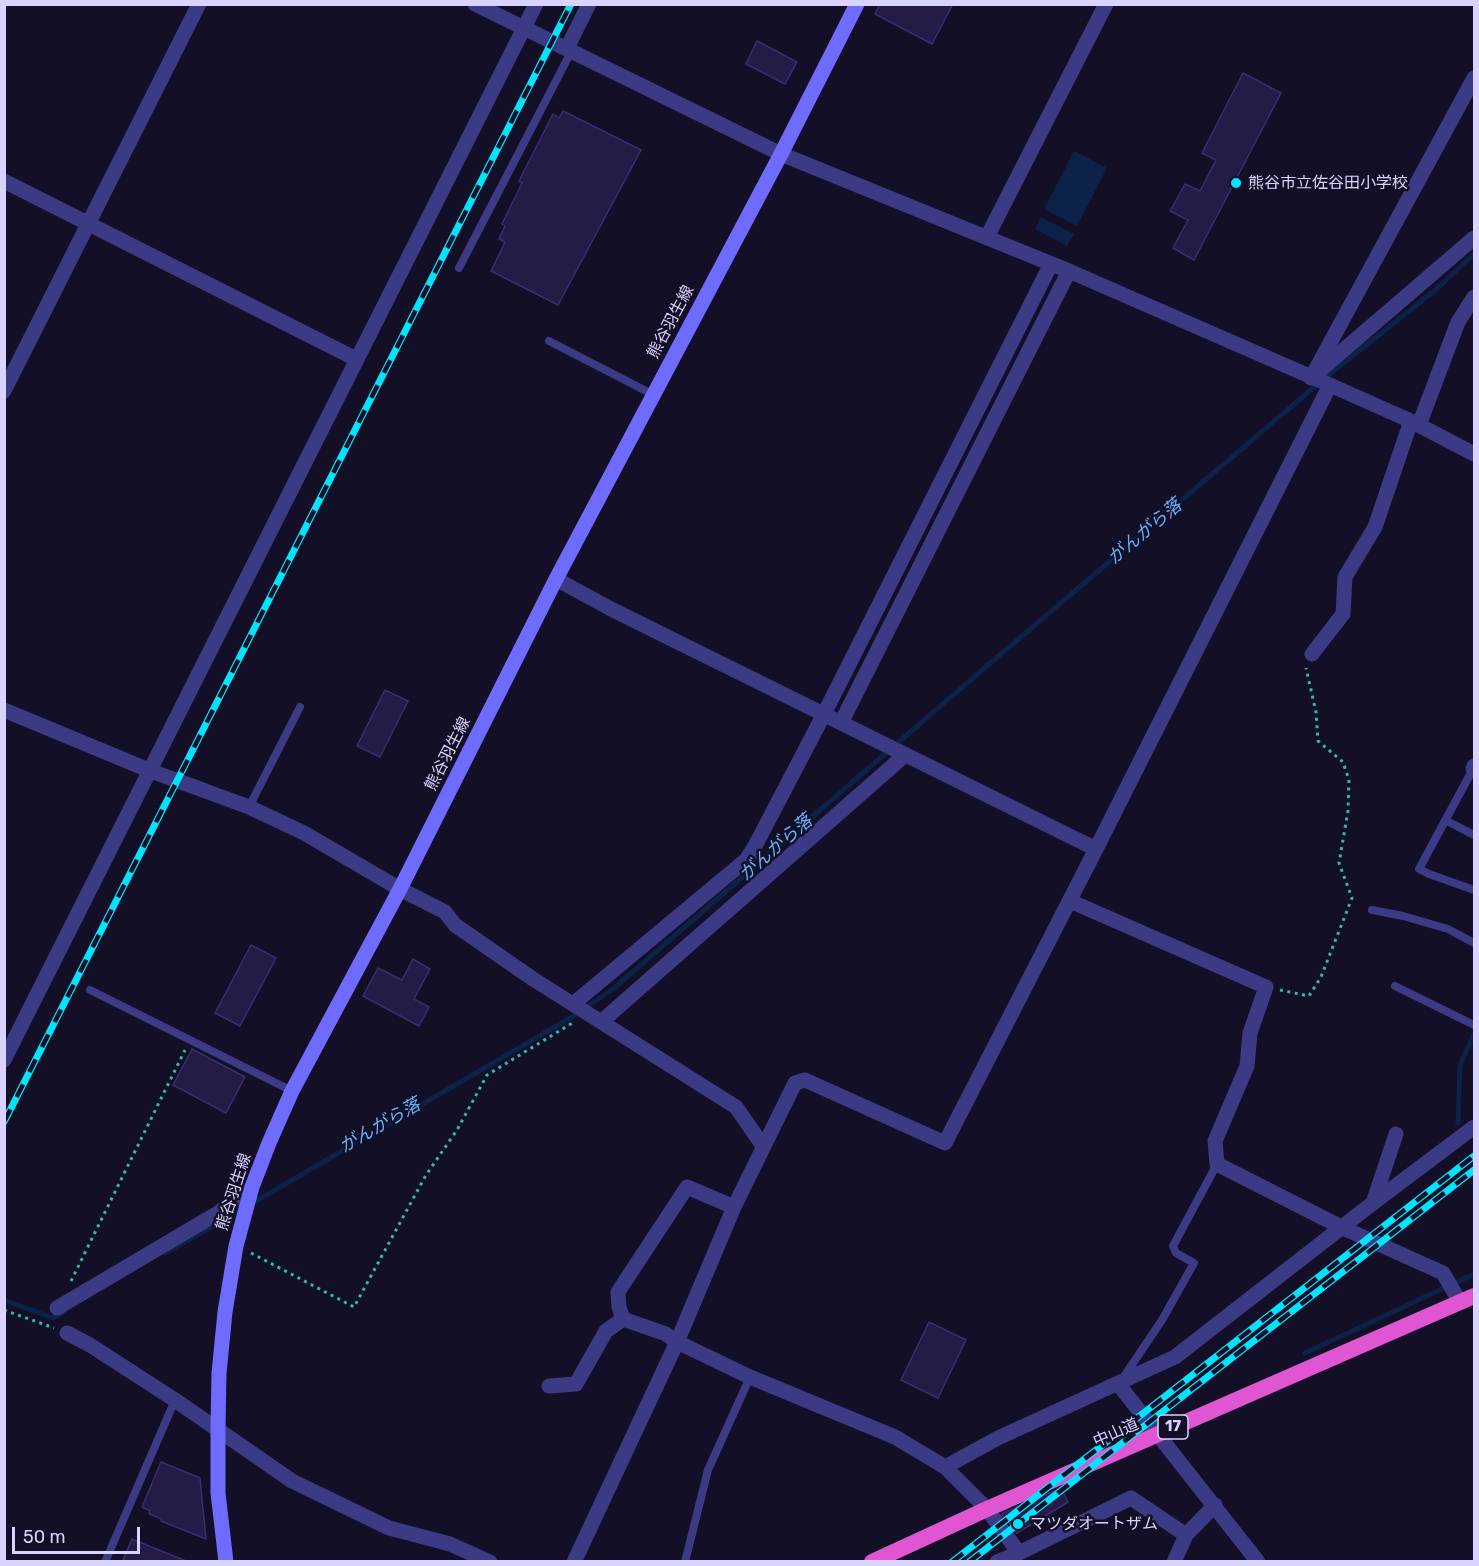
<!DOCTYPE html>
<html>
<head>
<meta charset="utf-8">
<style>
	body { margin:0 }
	#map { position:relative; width:1479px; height:1566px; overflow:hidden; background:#130f26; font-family:Rubik,sans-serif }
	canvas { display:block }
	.frame { position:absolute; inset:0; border:6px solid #d9d4ff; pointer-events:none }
	.scale { position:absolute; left:12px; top:1527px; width:128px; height:27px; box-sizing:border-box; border:3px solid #d9d4ff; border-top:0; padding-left:8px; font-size:18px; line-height:21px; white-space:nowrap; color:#d9d4ff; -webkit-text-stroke:4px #130f26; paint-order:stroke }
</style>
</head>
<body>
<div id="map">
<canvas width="1479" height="1566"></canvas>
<div class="frame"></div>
<div class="scale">50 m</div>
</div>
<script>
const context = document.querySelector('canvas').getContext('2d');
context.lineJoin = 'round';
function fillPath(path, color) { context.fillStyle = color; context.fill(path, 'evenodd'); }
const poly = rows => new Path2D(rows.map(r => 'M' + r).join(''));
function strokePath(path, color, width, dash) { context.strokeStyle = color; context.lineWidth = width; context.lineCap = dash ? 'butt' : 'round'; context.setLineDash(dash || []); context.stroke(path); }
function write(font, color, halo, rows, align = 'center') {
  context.font = font + ' Rubik,"Noto Sans JP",sans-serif'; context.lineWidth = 5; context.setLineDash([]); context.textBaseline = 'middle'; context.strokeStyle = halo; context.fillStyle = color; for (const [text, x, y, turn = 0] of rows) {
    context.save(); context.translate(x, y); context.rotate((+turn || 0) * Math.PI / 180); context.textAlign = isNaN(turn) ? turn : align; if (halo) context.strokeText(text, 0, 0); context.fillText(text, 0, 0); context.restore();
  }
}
fillPath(poly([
	[1074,151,1107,168,1077,226,1044,209],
	[1041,217,1074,234,1067,246,1035,229]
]), '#0c2248');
strokePath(poly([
	[1458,1123,1460,1065,1474,1034],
	[251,1204,572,1017,613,989,974,677,1326,377,1434,291,1474,254],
	[165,1253,243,1209],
	[4,1300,53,1318,64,1312],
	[1305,1353,1474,1274]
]), '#0c2248', 5);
const building = poly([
	[880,4,953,4,932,44,875,14,880,4],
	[757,41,797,62,785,84,746,64,757,41],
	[1243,73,1281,93,1194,260,1173,248,1188,220,1170,211,1185,184,1200,191,1216,160,1202,153,1243,73],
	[563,111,641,150,558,305,491,271,505,242,499,239,505,226,502,224,522,183,519,181,553,114,559,118,563,111],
	[385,690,408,701,380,757,357,746,385,690],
	[251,945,276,958,240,1026,215,1013,251,945],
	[413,959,430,969,414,999,429,1007,419,1026,363,996,378,968,402,980,413,959],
	[192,1049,245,1077,226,1113,173,1085,192,1049],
	[929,1322,966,1340,938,1398,901,1380,929,1322],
	[161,1462,200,1478,206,1539,161,1521,162,1519,149,1514,150,1511,142,1507,161,1462],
	[1061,1488,1068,1502,1017,1533,1002,1514,1061,1488],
	[132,1539,186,1561,186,1562,122,1562,132,1539]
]);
fillPath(building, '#241b47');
strokePath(building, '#3b2d73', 1.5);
strokePath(poly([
	[1280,990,1309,996,1321,977,1352,898,1339,863,1348,811,1349,780,1343,762,1318,741,1316,712,1306,668],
	[251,1253,354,1307,426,1175,457,1130,487,1075,574,1022],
	[71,1281,185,1050],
	[4,1310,54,1328]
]), '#2fb8b0', 3, [3, 4.5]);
strokePath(poly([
	[459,268,572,50],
	[549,341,652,394],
	[1474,770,1473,769,1419,869,1429,874,1474,890],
	[249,807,300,707],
	[1445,820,1474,835],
	[1372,910,1403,916,1448,929,1474,943],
	[1395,986,1474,1025],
	[90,990,292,1091],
	[1123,1378,1162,1320,1194,1263,1176,1253,1173,1246,1217,1164],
	[105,1562,175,1400],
	[685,1562,708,1470,750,1377]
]), '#3d3a85', 8);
strokePath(poly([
	[475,4,781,154,1069,271,1330,385,1411,421,1474,454],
	[567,48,589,4],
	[4,181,356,359],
	[987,237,1106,4],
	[1318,372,1474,238],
	[1311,378,1474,78],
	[4,391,199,4],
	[1419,425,1458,322,1474,297],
	[556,579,611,609,1096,849],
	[1312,654,1343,614,1345,577,1375,527,1411,421],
	[4,710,151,771,249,807,304,833,400,889,445,912,455,925,533,979,736,1107,763,1146],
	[841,723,1069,271],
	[1473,769,1474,766],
	[1070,901,1266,987,1250,1033,1247,1066,1215,1141,1217,1164,1343,1228,1443,1273,1460,1302],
	[573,1004,746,860,755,846,824,714,1051,264],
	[601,1022,905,755],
	[4,1060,536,4],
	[1373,1203,1396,1134],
	[57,1308,218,1213,252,1187],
	[623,1319,619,1307,618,1292,687,1187,734,1207],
	[67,1333,90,1345,175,1400,292,1481,389,1528,450,1544,490,1562],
	[1119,1385,1258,1562],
	[549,1386,576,1384,606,1331,623,1319,666,1334,677,1342,750,1377,895,1437,945,1467,987,1509,1019,1553],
	[945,1467,998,1438,1175,1357,1373,1203,1474,1127],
	[574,1562,677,1342,734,1207,795,1083,805,1080,945,1143,1096,849,1330,385],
	[997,1562,1019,1553,1131,1498,1186,1535],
	[1174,1562,1186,1535,1215,1505]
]), '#3d3a85', 15);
strokePath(poly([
	[226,1562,218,1493,218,1429,219,1373,225,1312,236,1246,252,1187,269,1143,292,1091,400,889,556,579,781,154,857,4]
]), '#6f6bff', 15);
strokePath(poly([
	[872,1562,987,1509,1474,1296]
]), '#e055d1', 16);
const rail = poly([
	[4,1122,571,4],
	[952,1562,1474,1156],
	[969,1562,1474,1170]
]);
strokePath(rail, '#00e5ff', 7);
strokePath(rail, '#130f26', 4.5, [14]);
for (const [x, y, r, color] of [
	[1236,183,6,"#00e5ff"],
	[1018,1524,6,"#00e5ff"]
]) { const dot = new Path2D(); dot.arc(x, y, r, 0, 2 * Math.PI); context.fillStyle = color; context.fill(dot); strokePath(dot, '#130f26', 2); }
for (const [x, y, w] of [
	[1173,1427,30]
]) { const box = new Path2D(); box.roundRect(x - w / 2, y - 12, w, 24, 4.5); context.fillStyle = '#130f26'; context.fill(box); strokePath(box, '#d9d4ff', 1.5); }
write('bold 15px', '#d9d4ff', null, [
	["17",1173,1427]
]);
write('16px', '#d9d4ff', '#130f26', [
	["熊谷市立佐谷田小学校",1248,183],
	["マツダオートザム",1030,1524]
], 'left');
write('16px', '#d9d4ff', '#130f26', [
	["熊谷羽生線",671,322,-62],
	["熊谷羽生線",448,754,-63],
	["熊谷羽生線",234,1192,-72],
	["中山道",1116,1433,-24]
]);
write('italic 18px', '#62b6ff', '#130f26', [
	["がんがら落",1145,532,-40],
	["がんがら落",776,848,-41],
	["がんがら落",380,1126,-30]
]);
</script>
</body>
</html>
